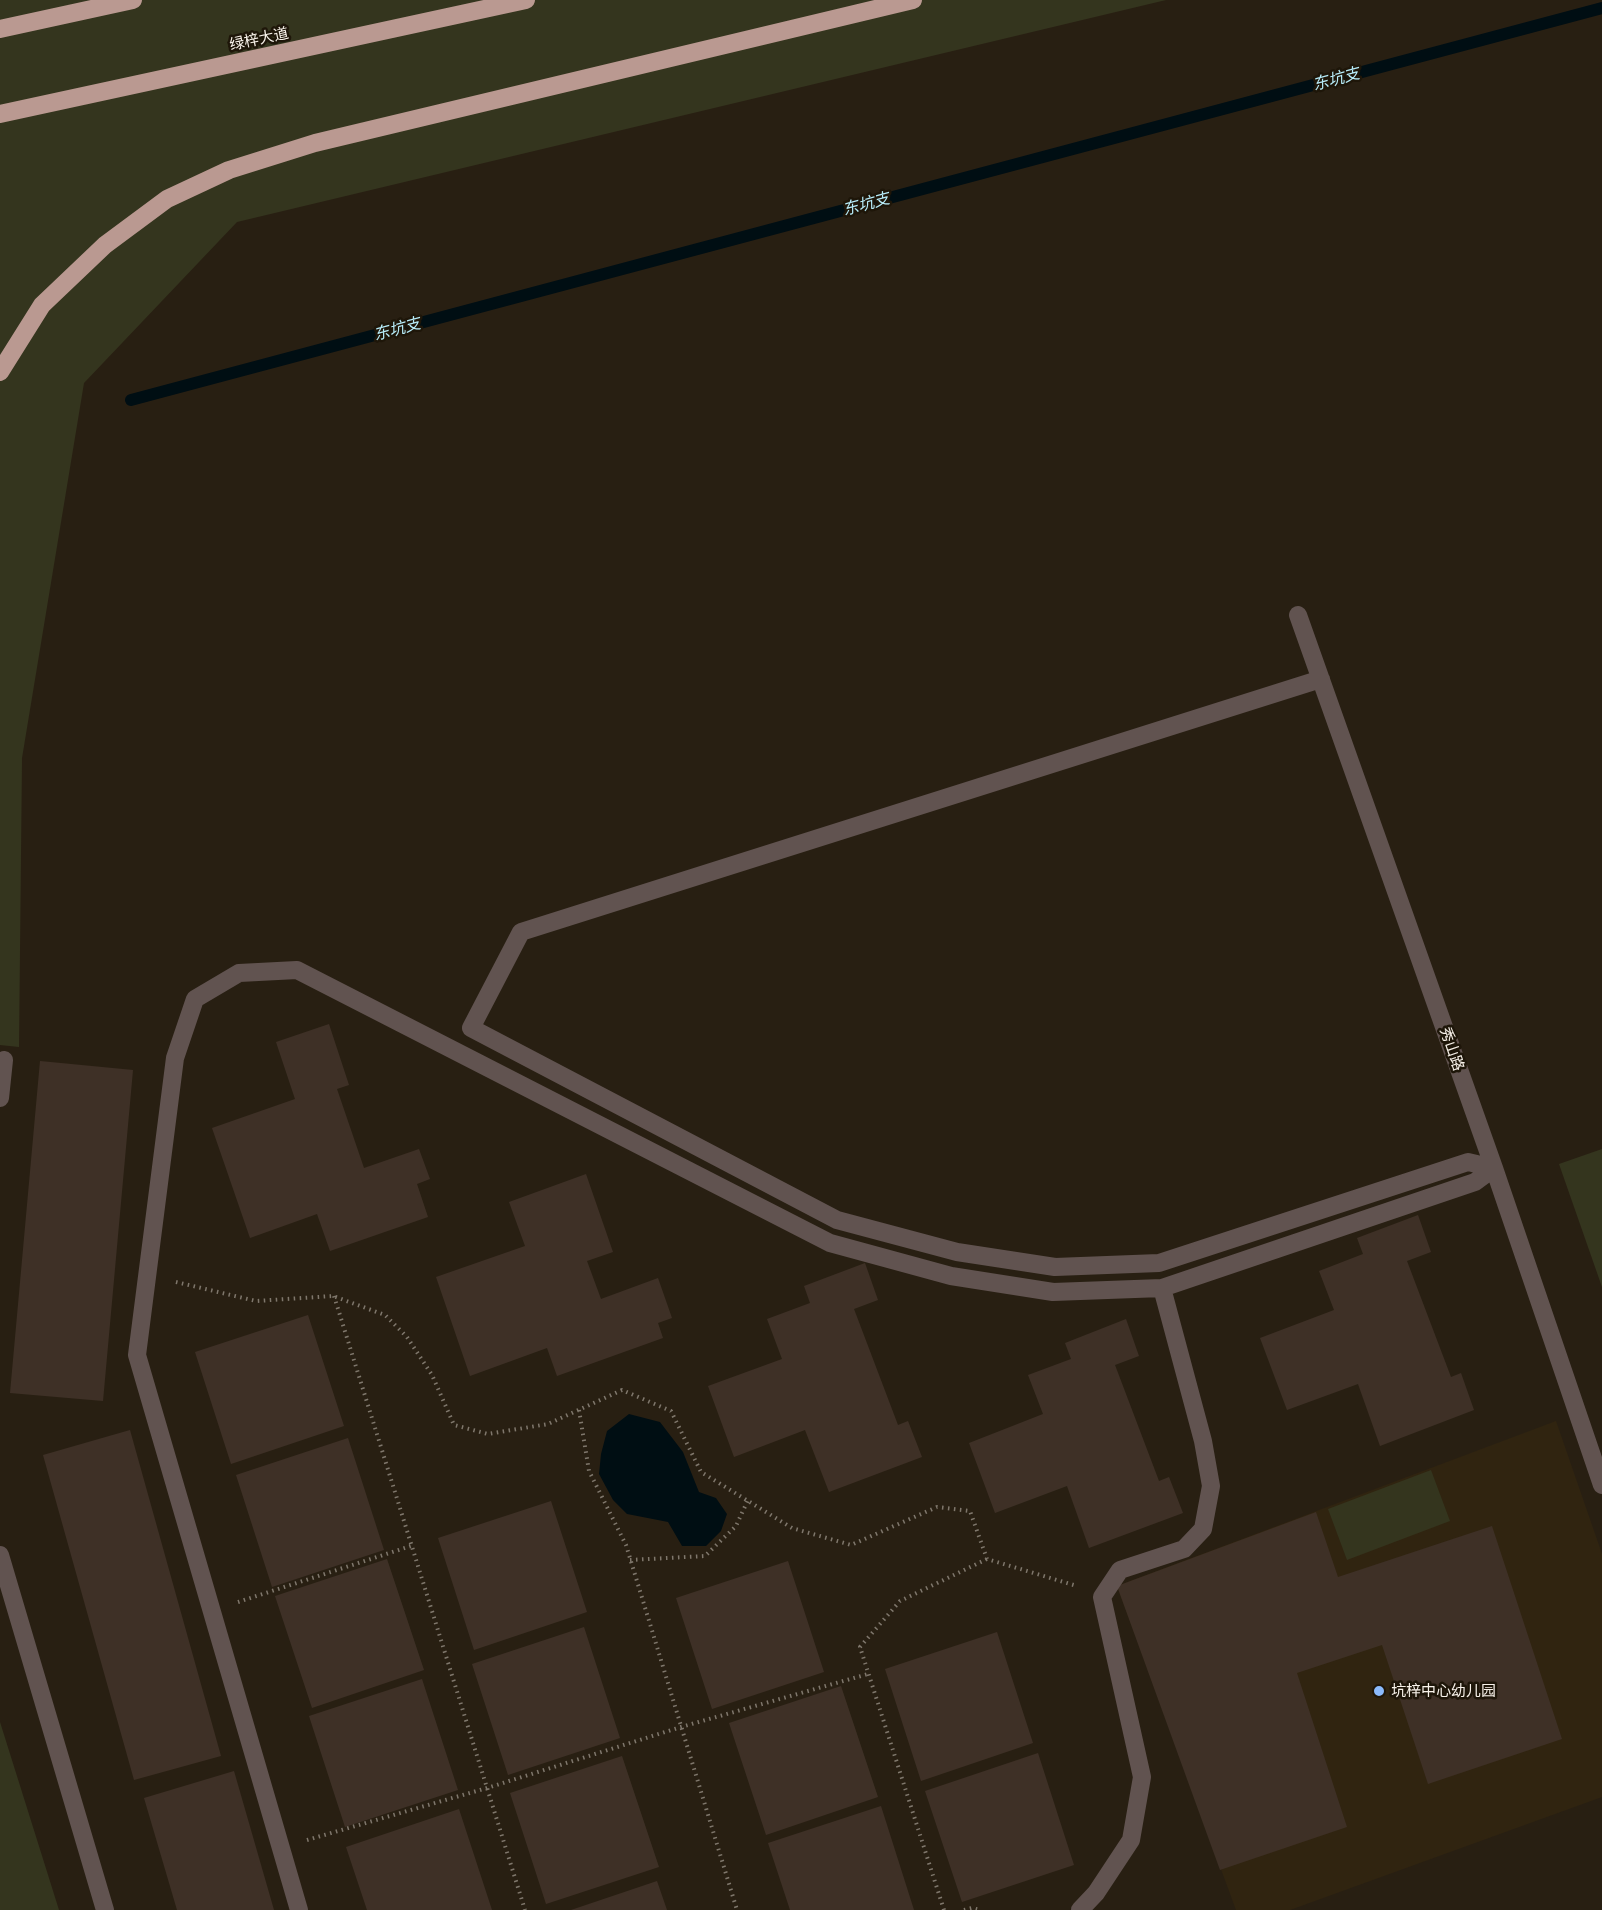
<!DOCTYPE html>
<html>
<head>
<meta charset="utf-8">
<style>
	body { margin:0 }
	canvas { display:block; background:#281f12 }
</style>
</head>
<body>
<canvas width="1602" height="1910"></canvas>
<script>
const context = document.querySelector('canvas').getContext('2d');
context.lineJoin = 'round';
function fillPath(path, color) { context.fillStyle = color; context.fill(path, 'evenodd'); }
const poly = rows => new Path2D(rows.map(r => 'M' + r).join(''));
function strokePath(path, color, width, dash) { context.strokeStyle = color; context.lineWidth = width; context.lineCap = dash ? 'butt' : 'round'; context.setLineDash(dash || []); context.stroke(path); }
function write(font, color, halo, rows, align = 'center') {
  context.font = font + ' Ubuntu,"Noto Sans SC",sans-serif'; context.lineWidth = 5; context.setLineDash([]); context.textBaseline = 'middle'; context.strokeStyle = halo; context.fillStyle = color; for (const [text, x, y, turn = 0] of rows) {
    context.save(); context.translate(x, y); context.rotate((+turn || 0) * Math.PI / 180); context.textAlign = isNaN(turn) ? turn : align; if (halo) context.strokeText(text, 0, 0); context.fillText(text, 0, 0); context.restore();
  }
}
fillPath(poly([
	[1556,1421,1602,1554,1602,1797,1290,1910,1236,1910,1117,1586]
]), '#302410');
fillPath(poly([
	[0,0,1166,0,237,222,84,383,22,758,19,1047,0,1045],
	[1602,1149,1602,1287,1559,1164],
	[1431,1470,1450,1521,1347,1560,1328,1509],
	[0,1722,59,1910,0,1910]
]), '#34351e');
fillPath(poly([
	[629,1414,660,1422,683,1452,699,1492,716,1498,727,1514,721,1531,706,1546,682,1546,668,1522,627,1514,613,1500,599,1474,601,1454,607,1431]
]), '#000e13');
strokePath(poly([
	[131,400,1602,8]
]), '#000e13', 12);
fillPath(poly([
	[329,1024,349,1085,337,1089,364,1168,419,1149,430,1179,417,1184,428,1217,330,1251,317,1214,250,1238,212,1128,295,1099,276,1042],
	[40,1061,133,1070,103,1401,10,1393],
	[586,1174,613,1252,587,1261,601,1299,658,1278,672,1318,658,1323,663,1338,557,1376,547,1348,470,1376,436,1277,525,1246,509,1202],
	[1418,1215,1431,1252,1407,1261,1451,1377,1461,1373,1474,1410,1380,1446,1358,1384,1287,1410,1260,1338,1334,1310,1319,1271,1363,1254,1357,1238],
	[865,1263,878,1300,854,1309,898,1425,908,1421,922,1457,829,1492,805,1430,734,1457,708,1386,782,1359,767,1319,810,1303,804,1286],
	[308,1315,344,1426,231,1464,195,1352],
	[1126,1319,1139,1356,1115,1365,1159,1481,1169,1477,1183,1513,1089,1548,1067,1486,995,1513,969,1443,1043,1414,1028,1375,1071,1359,1065,1343],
	[130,1430,221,1756,134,1780,43,1455],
	[348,1438,384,1550,272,1587,236,1475],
	[551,1501,587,1612,474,1650,438,1538],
	[1316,1512,1338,1577,1492,1526,1562,1739,1428,1784,1382,1645,1297,1673,1347,1827,1220,1870,1117,1586],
	[387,1559,424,1670,312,1708,275,1596],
	[788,1561,824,1672,712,1709,676,1598],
	[584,1627,620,1738,508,1775,472,1664],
	[997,1632,1033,1743,921,1781,885,1669],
	[422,1679,458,1790,345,1827,309,1716],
	[841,1686,878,1797,766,1835,729,1723],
	[1038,1753,1074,1865,962,1902,925,1791],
	[622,1756,659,1867,546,1904,510,1793],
	[234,1771,274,1910,177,1910,144,1798],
	[881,1806,914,1910,790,1910,768,1843],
	[459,1809,492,1910,367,1910,346,1847],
	[657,1881,667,1910,571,1910]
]), '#3e3026');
strokePath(poly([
	[176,1282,256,1301,333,1296,385,1315,407,1337,432,1375,454,1425,488,1434,548,1424,622,1390,671,1411,701,1472,792,1528,851,1545,937,1507,970,1511,987,1559,1077,1586],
	[334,1296,525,1910],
	[579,1410,589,1471,626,1545,737,1910],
	[630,1560,705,1556,736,1526,748,1500],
	[238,1602,411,1546],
	[307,1840,487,1788,681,1727,868,1674],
	[944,1910,860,1647,900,1601,987,1559],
	[964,1910,972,1908,980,1910]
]), '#7f776c', 4, [1.5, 4.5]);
strokePath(poly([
	[1298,615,1494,1168,1602,1485],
	[1321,679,521,932,471,1028,837,1220,957,1252,1055,1267,1159,1263,1468,1162,1494,1168],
	[0,1098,4,1060],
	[0,1555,105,1910],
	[299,1910,137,1355,175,1058,195,999,239,973,297,970,830,1243,951,1276,1053,1292,1162,1288,1475,1182,1494,1168],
	[1080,1910,1096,1893,1131,1840,1142,1777,1102,1597,1120,1570,1184,1549,1203,1529,1211,1486,1203,1441,1162,1288]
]), '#615350', 18);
strokePath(poly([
	[0,29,133,0],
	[0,114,526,0],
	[0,372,42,305,105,245,167,199,229,170,315,143,913,0]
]), '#ba9991', 18);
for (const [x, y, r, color] of [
	[1379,1691,6,"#8bbafc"]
]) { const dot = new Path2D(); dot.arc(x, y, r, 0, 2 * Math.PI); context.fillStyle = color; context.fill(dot); strokePath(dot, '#1e1609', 2); }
write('15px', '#f8f2ea', '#1e1609', [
	["绿梓大道",259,39,-12],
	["秀山路",1452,1049,71]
]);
write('15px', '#f8f2ea', '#1e1609', [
	["坑梓中心幼儿园",1391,1691]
], 'left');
write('italic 16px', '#b8edfa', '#1e1609', [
	["东坑支",1336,79,-15],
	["东坑支",866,204,-15],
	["东坑支",397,329,-15]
]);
</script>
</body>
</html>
